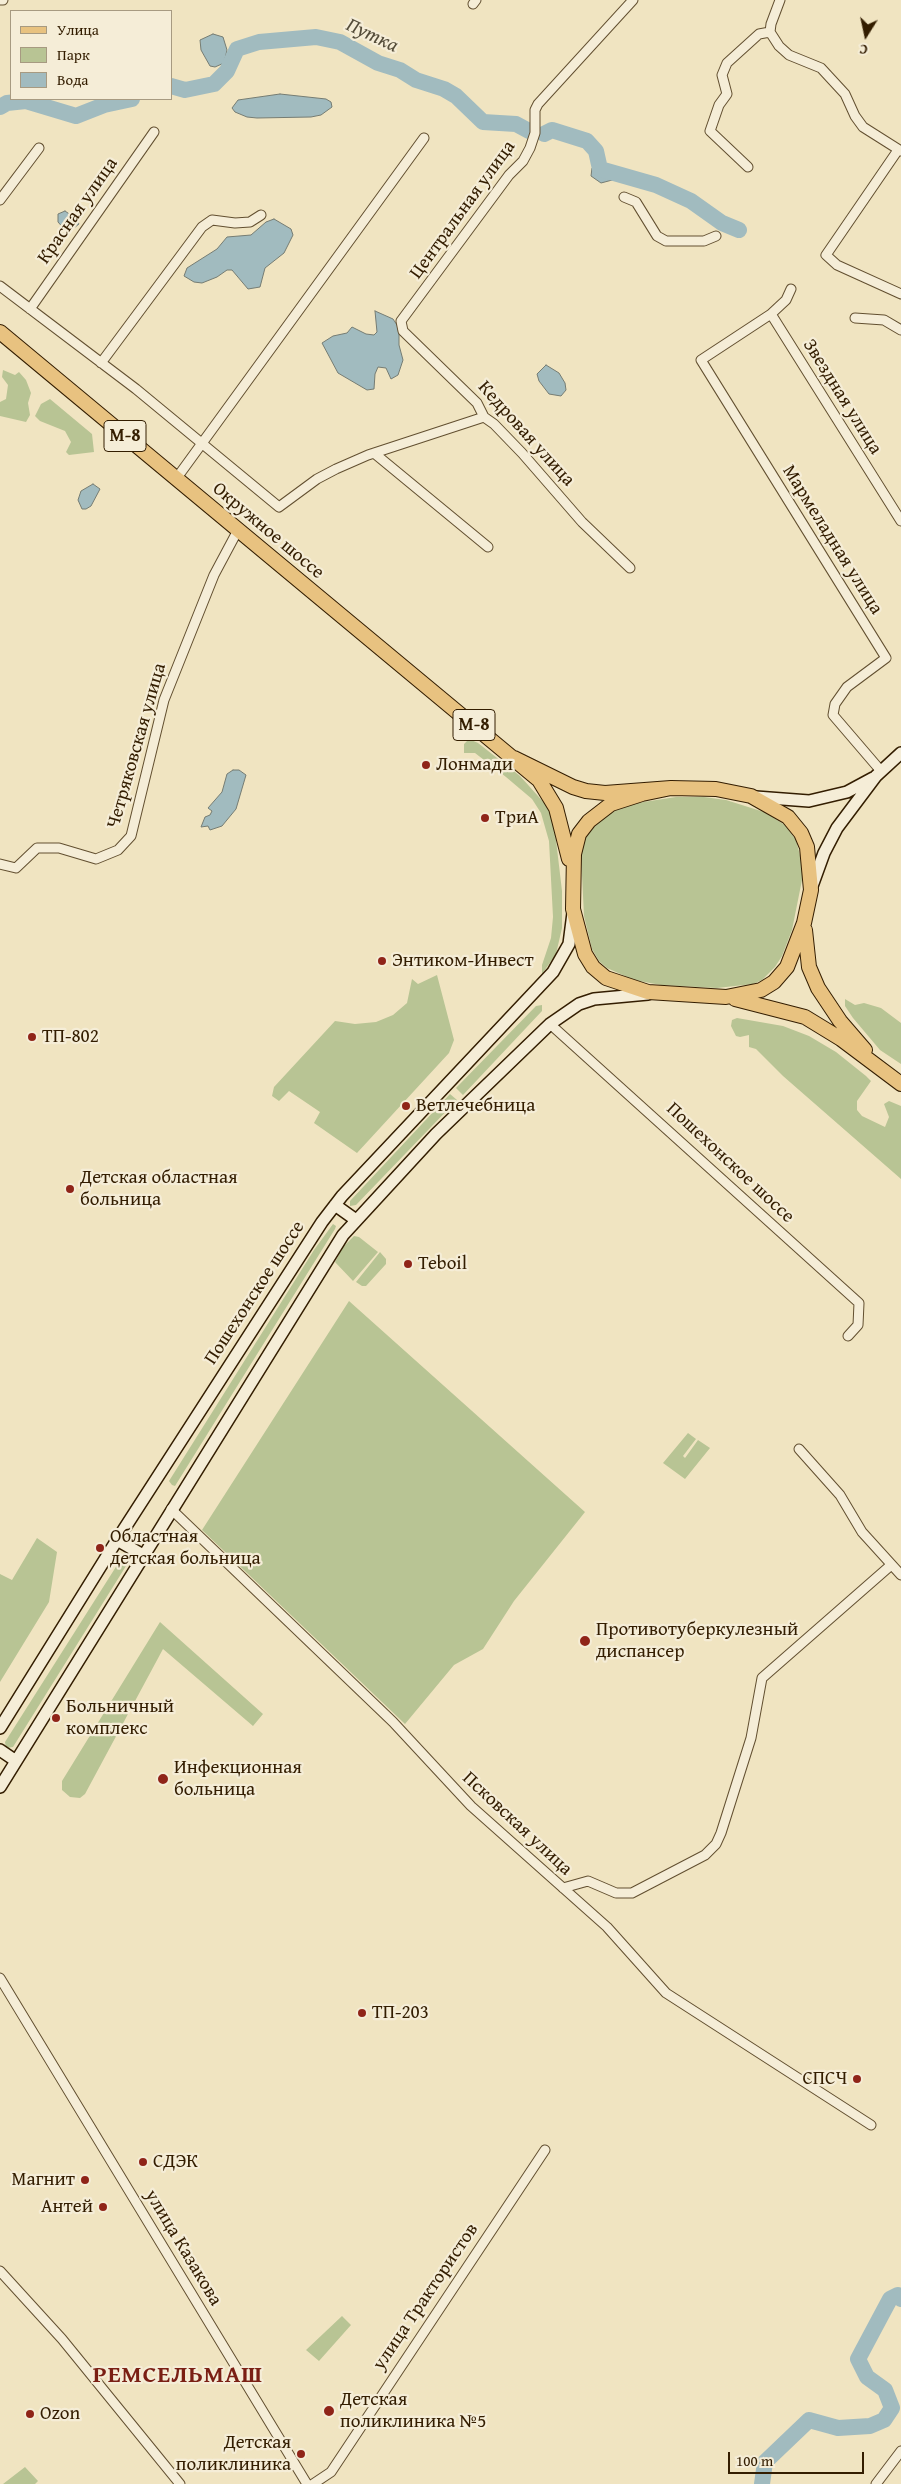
<!DOCTYPE html>
<html>
<head>
<meta charset="utf-8">
<style>
	body { margin:0 }
	#map { position:relative; width:901px; height:2484px; overflow:hidden; background:#f0e4c1; font-family:"Gentium Book Plus",serif }
	canvas { display:block }
	.legend { position:absolute; left:10px; top:10px; width:162px; height:90px; box-sizing:border-box; background:#f5edd7; border:1px solid #a79a81; margin:0; padding:6px 9px; list-style:none; font-size:15px; color:#331d00 }
	.legend li { display:flex; align-items:center; gap:10px; height:25px }
	.legend b { width:25px; border:1px solid #a79a81 }
	.north { position:absolute; left:841px; top:10px; width:50px; height:50px; -webkit-text-stroke:4px #f5edd7; paint-order:stroke; rotate:190deg; font-size:14px; font-weight:700; line-height:20px; text-align:center; color:#331d00 }
	.north::after { content:''; display:block; margin:auto; width:18px; height:22px; background:#331d00; clip-path:polygon(50% 0,100% 100%,50% 72%,0 100%) }
	.scale { position:absolute; left:728px; top:2452px; width:136px; height:22px; box-sizing:border-box; border:2px solid #331d00; border-top:0; padding-left:6px; font-size:15px; line-height:18px; white-space:nowrap; color:#331d00; -webkit-text-stroke:4px #f5edd7; paint-order:stroke }
</style>
</head>
<body>
<div id="map">
<canvas width="901" height="2484"></canvas>
<ul class="legend">
<li><b style="height:6px;background:#e8c280"></b>Улица</li>
<li><b style="height:14px;background:#b8c494"></b>Парк</li>
<li><b style="height:14px;background:#a1bbbf"></b>Вода</li>
</ul>
<div class="north">С</div>
<div class="scale">100 m</div>
</div>
<script>
const context = document.querySelector('canvas').getContext('2d');
context.lineJoin = 'round';
function fillPath(path, color) { context.fillStyle = color; context.fill(path, 'evenodd'); }
const poly = rows => new Path2D(rows.map(r => 'M' + r).join(''));
function strokePath(path, color, width, dash) { context.strokeStyle = color; context.lineWidth = width; context.lineCap = dash ? 'butt' : 'round'; context.setLineDash(dash || []); context.stroke(path); }
function write(font, color, halo, rows, align = 'center') {
  context.font = font + ' "Gentium Book Plus",serif'; context.lineWidth = 4.5; context.setLineDash([]); context.textBaseline = 'middle'; context.strokeStyle = halo; context.fillStyle = color; for (const [text, x, y, turn = 0] of rows) {
    context.save(); context.translate(x, y); context.rotate((+turn || 0) * Math.PI / 180); context.textAlign = isNaN(turn) ? turn : align; if (halo) context.strokeText(text, 0, 0); context.fillText(text, 0, 0); context.restore();
  }
}
fillPath(poly([
	[3,370,15,375,19,372,26,380,31,393,28,403,30,415,26,422,0,416,0,402,6,399,8,385,2,377],
	[50,399,92,434,94,452,69,455,66,452,71,442,65,431,40,421,35,416,41,404],
	[469,739,478,743,520,776,547,806,554,823,562,891,562,928,556,954,542,974,542,965,551,938,553,917,549,841,541,813,532,799,506,777,475,753,464,753,464,744],
	[676,797,704,797,726,800,764,812,785,825,796,840,802,863,802,880,792,930,782,956,775,967,762,980,753,984,717,988,661,985,634,980,607,968,599,961,592,949,584,916,581,855,585,838,600,820,624,805],
	[437,975,454,1040,449,1053,357,1153,314,1123,320,1112,289,1091,279,1101,272,1096,274,1087,335,1021,355,1024,376,1022,393,1015,407,1003,412,979,418,984],
	[845,999,855,1005,864,1003,881,1008,901,1023,901,1064,880,1050,853,1018,845,1006],
	[542,1005,542,1011,463,1095,456,1088,536,1006],
	[737,1018,783,1026,809,1036,836,1052,866,1076,871,1081,857,1101,857,1110,862,1116,885,1127,889,1117,884,1104,889,1101,901,1106,901,1179,783,1076,756,1049,749,1047,749,1035,740,1037,736,1036,731,1026,732,1020],
	[450,1094,457,1100,356,1205,350,1206,350,1201],
	[333,1224,336,1226,335,1229,175,1486,172,1485,169,1481,314,1250],
	[354,1236,359,1237,378,1252,353,1281,335,1262,343,1247],
	[380,1252,386,1259,386,1264,366,1286,362,1286,356,1282],
	[349,1301,585,1512,514,1601,483,1649,454,1665,405,1724,202,1530],
	[688,1433,696,1439,683,1456,685,1458,698,1440,710,1448,685,1479,663,1463],
	[37,1538,57,1552,49,1602,0,1682,0,1574,12,1580],
	[126,1551,131,1554,131,1558,13,1747,6,1748,5,1742],
	[160,1622,263,1714,253,1726,163,1649,85,1794,80,1798,70,1797,62,1790,62,1781],
	[342,2316,351,2325,319,2361,306,2350],
	[25,2467,38,2481,35,2484,3,2484]
]), '#b8c494');
const water = poly([
	[213,34,223,37,227,50,224,63,215,67,210,66,201,50,200,40,213,34],
	[280,94,326,99,331,102,332,107,321,115,311,117,257,118,247,117,235,112,232,108,238,100,280,94],
	[600,163,611,166,616,172,616,179,601,183,591,176,592,168,600,163],
	[65,211,75,218,79,224,70,231,66,231,58,222,58,214,65,211],
	[274,219,291,229,293,235,284,253,265,268,260,287,248,289,232,270,227,270,217,277,202,283,194,282,184,276,187,268,217,249,227,237,251,235,266,222,274,219],
	[375,311,393,319,399,328,399,345,403,360,398,375,391,379,386,368,378,367,375,374,374,389,367,390,338,373,322,343,333,336,347,333,352,327,366,334,374,335,377,332,375,311],
	[546,365,559,373,565,383,566,390,561,396,549,394,539,381,537,374,546,365],
	[93,484,100,489,91,506,86,509,82,509,78,500,81,491,93,484],
	[233,770,239,770,246,775,236,809,222,826,210,830,208,826,201,827,205,817,210,815,212,811,208,808,222,792,227,774,233,770]
]);
fillPath(water, '#a1bbbf');
strokePath(water, '#757c73', 1);
strokePath(poly([
	[171,86,185,90,214,84,227,71,237,49,259,42,316,37,340,42,378,63,400,70,416,80,444,89,456,96,483,122,516,124,529,131],
	[0,107,7,103,26,101,76,116,104,105,132,99],
	[544,134,552,130,587,141,596,151,600,169,656,185,691,201,722,223,739,230],
	[762,2484,765,2462,809,2420,838,2428,870,2426,884,2420,892,2408,885,2390,867,2377,858,2359,890,2299,898,2295,901,2299]
]), '#a1bbbf', 16);
const street = poly([
	[0,0,3,0],
	[780,0,771,24,770,32,779,46,789,55,821,68,845,94,855,116,863,127,901,151],
	[473,4,476,0],
	[898,150,826,255,837,265,901,294],
	[748,167,710,131,719,105,727,94,722,75,727,63,759,34,770,32],
	[624,197,636,202,657,236,666,241,704,241,716,236],
	[0,200,39,148],
	[0,286,136,389,279,507,317,479,336,469,368,455,484,417],
	[791,289,786,300,771,314,701,360,886,658,847,687,835,704,833,715,881,771],
	[30,309,154,132],
	[771,314,901,521],
	[855,318,884,320,901,330],
	[101,363,202,227,212,220,235,223,250,222,261,215],
	[374,453,488,547],
	[176,479,424,138],
	[630,568,582,522,522,453,494,424,484,417,477,403,403,331,401,321,509,175,523,161,530,148,535,133,535,110,538,104,633,0],
	[0,864,16,868,37,848,59,848,96,859,118,850,131,836,164,700,214,575,238,530],
	[550,1024,859,1303,858,1325,848,1336],
	[799,1449,840,1495,862,1532,901,1575],
	[171,1509,393,1722,471,1806,607,1927,666,1993,871,2125],
	[563,1888,588,1881,616,1893,632,1893,705,1855,716,1844,721,1833,751,1738,762,1678,890,1566],
	[0,1978,307,2484],
	[0,2271,62,2339,180,2484],
	[313,2484,331,2472,545,2150],
	[876,2484,901,2451]
]);
const secondary = poly([
	[756,797,809,801,847,792,873,778],
	[812,886,824,853,837,828,876,776,901,753],
	[335,1205,356,1220],
	[117,1540,143,1555],
	[0,1728,117,1540,322,1222,342,1196,553,972,569,944,573,913],
	[0,1750,16,1761],
	[0,1787,343,1235,436,1134,550,1024,579,1004,594,999,648,994]
]);
const primary = poly([
	[0,332,539,780,556,808,569,859],
	[514,758,573,787,586,791,605,793,671,788,716,789,751,796,788,817,801,833,807,847,811,890,804,923,787,967,774,982,761,990,726,997,648,992,606,978,593,967,585,954,573,909,574,854,579,834,589,821,611,804,642,794,671,788],
	[805,930,809,967,818,988,840,1021,865,1050],
	[735,999,805,1017,841,1039,901,1084]
]);
strokePath(street, '#624f30', 11);
strokePath(secondary, '#331d00', 14);
strokePath(primary, '#331d00', 16);
strokePath(street, '#f5edd7', 9);
strokePath(secondary, '#f5edd7', 11);
strokePath(primary, '#e8c280', 14);
for (const [x, y, r, color] of [
	[426,765,5,"#8f2418"],
	[485,818,5,"#8f2418"],
	[382,961,5,"#8f2418"],
	[32,1037,5,"#8f2418"],
	[406,1106,5,"#8f2418"],
	[70,1189,5,"#8f2418"],
	[408,1264,5,"#8f2418"],
	[100,1548,5,"#8f2418"],
	[585,1641,6,"#8f2418"],
	[56,1718,5,"#8f2418"],
	[163,1779,6,"#8f2418"],
	[362,2013,5,"#8f2418"],
	[857,2079,5,"#8f2418"],
	[143,2162,5,"#8f2418"],
	[85,2180,5,"#8f2418"],
	[103,2207,5,"#8f2418"],
	[329,2411,6,"#8f2418"],
	[30,2414,5,"#8f2418"],
	[301,2454,5,"#8f2418"]
]) { const dot = new Path2D(); dot.arc(x, y, r, 0, 2 * Math.PI); context.fillStyle = color; context.fill(dot); strokePath(dot, '#f5edd7', 2); }
for (const [x, y, w] of [
	[125,436,42],
	[474,725,42]
]) { const box = new Path2D(); box.roundRect(x - w / 2, y - 15.5, w, 31, 4); context.fillStyle = '#f5edd7'; context.fill(box); strokePath(box, '#331d00', 1); }
write('bold 18px', '#331d00', null, [
	["М-8",125,436],
	["М-8",474,725]
]);
write('19px', '#331d00', '#f5edd7', [
	["Центральная улица",463,210,-54],
	["Красная улица",78,211,-55],
	["Звездная улица",842,397,58],
	["Кедровая улица",526,434,48],
	["Окружное шоссе",268,531,40],
	["Мармеладная улица",832,540,58],
	["Четряковская улица",137,746,-74],
	["Пошехонское шоссе",730,1163,43],
	["Пошехонское шоссе",255,1293,-57],
	["Псковская улица",517,1824,43],
	["улица Казакова",183,2248,59],
	["улица Трактористов",426,2297,-56]
]);
write('19px', '#331d00', '#f5edd7', [
	["Лонмади",436,765],
	["ТриА",495,818],
	["Энтиком-Инвест",392,961],
	["ТП-802",42,1037],
	["Ветлечебница",416,1106],
	["Детская областная",80,1178],
	["больница",80,1200],
	["Teboil",418,1264],
	["Областная",110,1537],
	["детская больница",110,1559],
	["Противотуберкулезный",596,1630],
	["диспансер",596,1652],
	["Больничный",66,1707],
	["комплекс",66,1729],
	["Инфекционная",174,1768],
	["больница",174,1790],
	["ТП-203",372,2013],
	["СПСЧ",847,2079,"right"],
	["СДЭК",153,2162],
	["Магнит",75,2180,"right"],
	["Антей",93,2207,"right"],
	["Детская",340,2400],
	["поликлиника №5",340,2422],
	["Ozon",40,2414],
	["Детская",291,2443,"right"],
	["поликлиника",291,2465,"right"]
], 'left');
write('italic 20px', '#544c39', '#f5edd7', [
	["Путка",372,36,25]
]);
context.letterSpacing = '1px';
write('bold 24px', '#7a1f14', '#f5edd7', [
	["РЕМСЕЛЬМАШ",178,2376]
]);
context.letterSpacing = '0px';
</script>
</body>
</html>
